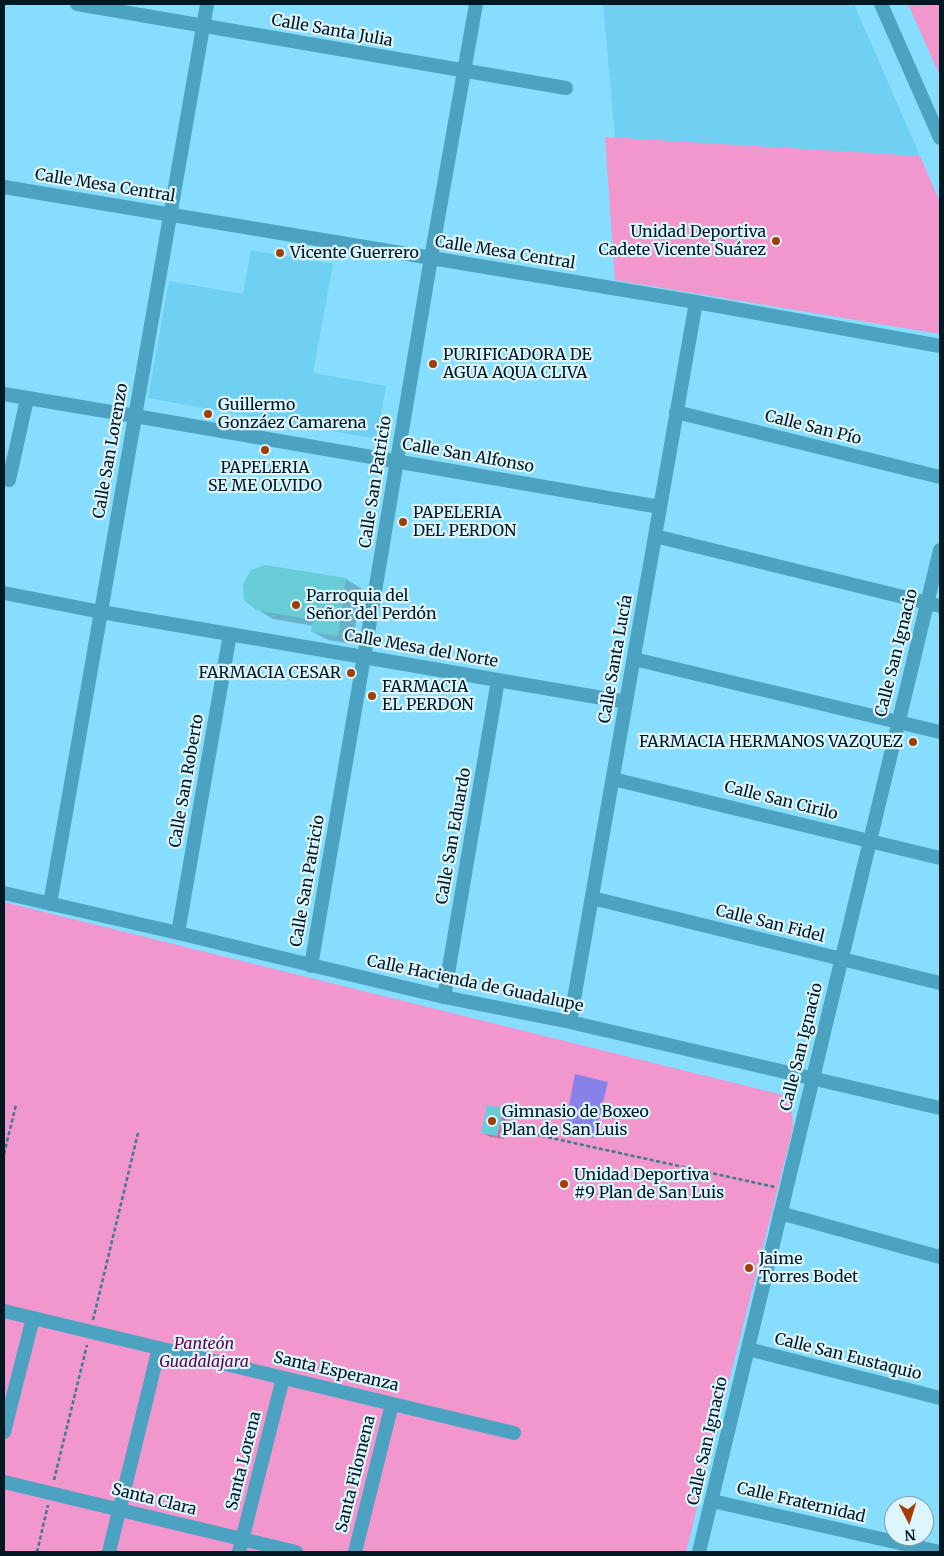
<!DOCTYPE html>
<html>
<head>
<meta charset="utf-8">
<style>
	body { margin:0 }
	#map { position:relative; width:944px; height:1556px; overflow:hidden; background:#86ddfd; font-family:Merriweather,serif }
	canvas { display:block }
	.frame { position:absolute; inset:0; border:5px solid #001821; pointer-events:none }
	.north { position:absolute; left:884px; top:1496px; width:50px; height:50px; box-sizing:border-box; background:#dcf5fe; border:1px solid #849da6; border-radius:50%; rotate:175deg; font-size:14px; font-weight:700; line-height:20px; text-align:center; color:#001821 }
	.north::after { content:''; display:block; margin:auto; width:18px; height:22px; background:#a13e02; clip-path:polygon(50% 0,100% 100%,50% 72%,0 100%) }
</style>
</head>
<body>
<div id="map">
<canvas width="944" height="1556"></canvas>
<div class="frame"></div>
<div class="north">N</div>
</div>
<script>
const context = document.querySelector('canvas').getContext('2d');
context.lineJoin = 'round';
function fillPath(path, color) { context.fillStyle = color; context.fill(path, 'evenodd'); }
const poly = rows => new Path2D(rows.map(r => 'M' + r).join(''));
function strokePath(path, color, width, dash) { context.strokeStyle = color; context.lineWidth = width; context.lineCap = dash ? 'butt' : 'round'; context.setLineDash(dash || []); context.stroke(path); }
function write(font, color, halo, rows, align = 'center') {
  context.font = font + ' Merriweather,serif'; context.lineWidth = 4.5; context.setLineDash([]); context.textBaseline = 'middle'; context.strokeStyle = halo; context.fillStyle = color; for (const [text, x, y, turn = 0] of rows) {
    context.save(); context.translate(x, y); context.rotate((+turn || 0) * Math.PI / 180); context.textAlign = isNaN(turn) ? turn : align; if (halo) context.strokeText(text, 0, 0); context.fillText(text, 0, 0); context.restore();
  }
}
fillPath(poly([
	[603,4,854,4,920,156,615,138],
	[251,250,333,264,313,373,386,386,377,439,148,398,169,281,243,294]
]), '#6fd0f2');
fillPath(poly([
	[908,4,940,4,940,76],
	[605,137,920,156,940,202,940,334,615,280],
	[4,902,791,1097,793,1128,686,1552,4,1552]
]), '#f197cd');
fillPath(poly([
	[575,1074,608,1082,594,1138,564,1133]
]), '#8782e9');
fillPath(poly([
	[266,566,346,579,361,588,353,644,328,640,313,632,314,626,273,619,257,609],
	[488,1106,504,1110,511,1114,504,1139,490,1137,483,1133]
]), '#0003');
fillPath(poly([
	[265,565,346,578,338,636,311,632,313,620,256,610,244,600,243,584,251,570],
	[487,1105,504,1108,497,1136,481,1133]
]), '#68ccd6');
strokePath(poly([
	[510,1129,775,1187],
	[4,1154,16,1105],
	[93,1320,138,1133],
	[54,1480,87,1345],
	[37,1552,48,1505]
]), '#41788c', 2.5, [4, 2.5]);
strokePath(poly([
	[77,4,566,88],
	[881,4,940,138],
	[4,187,696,302,940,346],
	[4,394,135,416,660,507],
	[676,412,940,477],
	[9,480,27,399],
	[655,536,940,606],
	[4,593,101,612,626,702],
	[634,659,940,732],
	[613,779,940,858],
	[4,893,178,933,444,997,570,1022,940,1108],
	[592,898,940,983],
	[50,904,207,4],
	[178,933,230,634],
	[311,966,364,657,431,258,476,4],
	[444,997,498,680],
	[570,1022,696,302],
	[780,1213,940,1257],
	[4,1311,514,1433],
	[748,1349,940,1398],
	[4,1432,33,1318],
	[4,1482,296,1552],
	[712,1501,940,1552],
	[109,1552,159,1348],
	[239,1552,283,1378],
	[355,1552,392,1404],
	[699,1552,940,550]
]), '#4ca3c1', 14);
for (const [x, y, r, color] of [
	[776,241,5,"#a13e02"],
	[280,253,5,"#a13e02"],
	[433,364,5,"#a13e02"],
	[208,414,5,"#a13e02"],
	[265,450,5,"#a13e02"],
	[403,522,5,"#a13e02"],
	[296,605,5,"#a13e02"],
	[351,673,5,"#a13e02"],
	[372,696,5,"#a13e02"],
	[913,742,5,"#a13e02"],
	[492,1121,5,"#a13e02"],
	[564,1184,5,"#a13e02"],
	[749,1268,5,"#a13e02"]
]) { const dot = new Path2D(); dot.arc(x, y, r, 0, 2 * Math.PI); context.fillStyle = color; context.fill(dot); strokePath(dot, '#dcf5fe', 2); }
write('16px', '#001821', '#dcf5fe', [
	["Calle Santa Julia",332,31,10],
	["Calle Mesa Central",105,186,9],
	["Calle Mesa Central",505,253,9],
	["Calle San Pío",813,428,14],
	["Calle San Lorenzo",111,451,-80],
	["Calle San Alfonso",468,456,10],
	["Calle San Patricio",376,482,-81],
	["Calle Mesa del Norte",421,649,10],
	["Calle San Ignacio",897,653,-76],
	["Calle Santa Lucía",616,659,-80],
	["Calle San Roberto",187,781,-80],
	["Calle San Cirilo",781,801,14],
	["Calle San Eduardo",454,836,-80],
	["Calle San Patricio",308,881,-80],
	["Calle San Fidel",770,924,14],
	["Calle Hacienda de Guadalupe",475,984,12],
	["Calle San Ignacio",802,1047,-76],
	["Calle San Eustaquio",848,1357,14],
	["Santa Esperanza",336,1372,13],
	["Calle San Ignacio",708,1441,-77],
	["Santa Lorena",244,1461,-76],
	["Santa Filomena",356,1474,-76],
	["Santa Clara",154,1500,14],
	["Calle Fraternidad",801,1503,13]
]);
write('16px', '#001821', '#dcf5fe', [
	["Unidad Deportiva",766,232,"right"],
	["Cadete Vicente Suárez",766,250,"right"],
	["Vicente Guerrero",290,253],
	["PURIFICADORA DE",443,355],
	["AGUA AQUA CLIVA",443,373],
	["Guillermo",218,405],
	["Gonzáez Camarena",218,423],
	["PAPELERIA",265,468,"center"],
	["SE ME OLVIDO",265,486,"center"],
	["PAPELERIA",413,513],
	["DEL PERDON",413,531],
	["Parroquia del",306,596],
	["Señor del Perdón",306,614],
	["FARMACIA CESAR",341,673,"right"],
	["FARMACIA",382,687],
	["EL PERDON",382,705],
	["FARMACIA HERMANOS VAZQUEZ",903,742,"right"],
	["Gimnasio de Boxeo",502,1112],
	["Plan de San Luis",502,1130],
	["Unidad Deportiva",574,1175],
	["#9 Plan de San Luis",574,1193],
	["Jaime",759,1259],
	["Torres Bodet",759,1277]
], 'left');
write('italic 16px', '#630048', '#dcf5fe', [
	["Panteón",204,1344],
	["Guadalajara",204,1362]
]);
</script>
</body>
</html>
